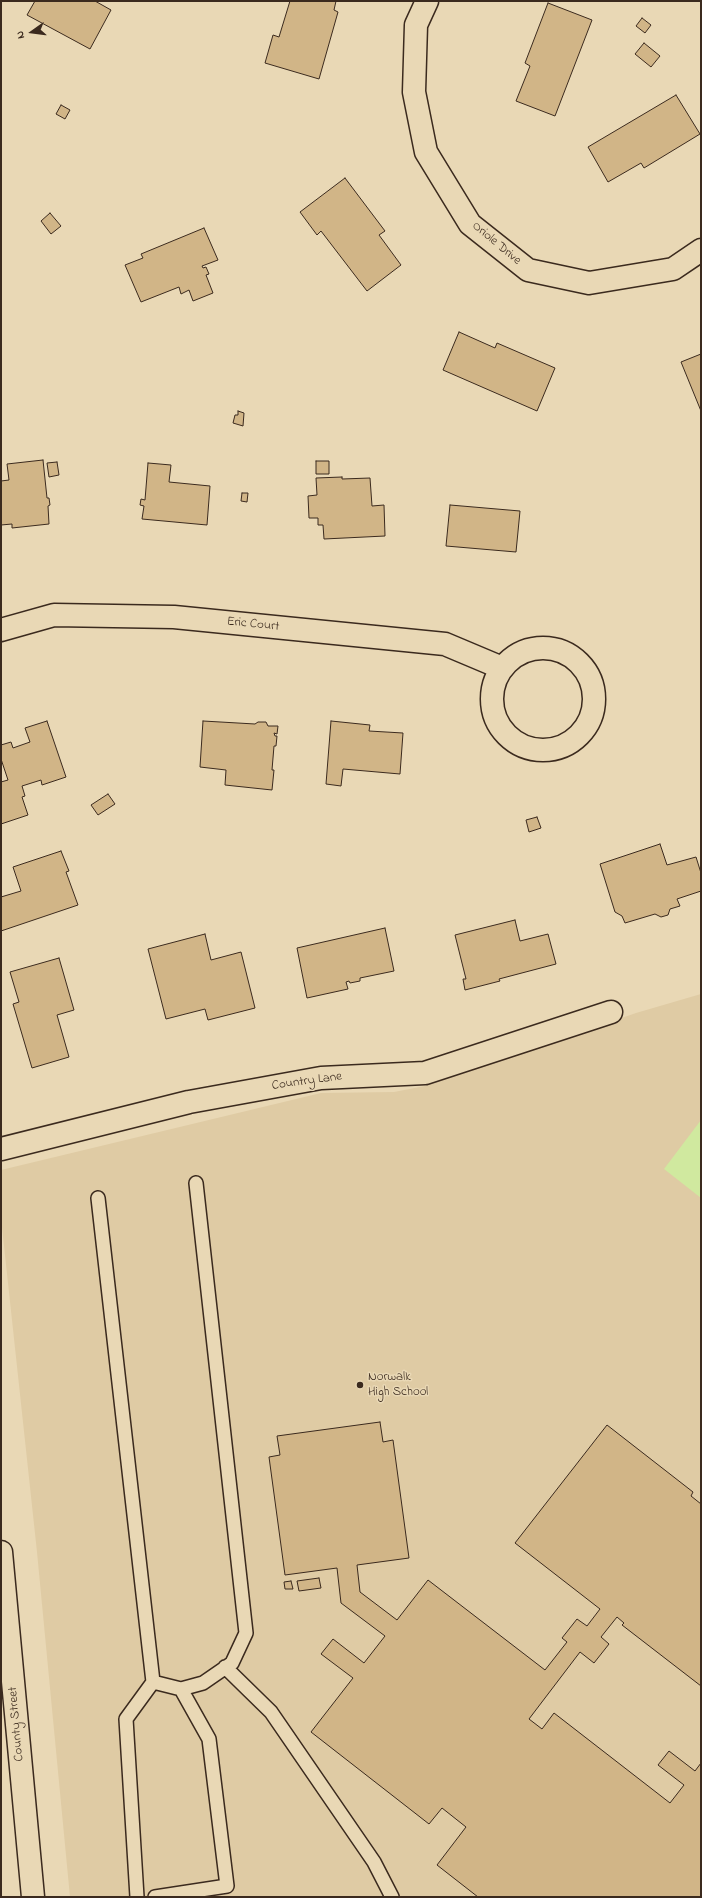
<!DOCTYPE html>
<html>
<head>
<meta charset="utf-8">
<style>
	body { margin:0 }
	#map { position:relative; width:702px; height:1898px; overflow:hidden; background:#e9d8b5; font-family:"Indie Flower",sans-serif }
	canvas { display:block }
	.frame { position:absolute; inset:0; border:2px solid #3b2a1e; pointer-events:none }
	.north { position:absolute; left:12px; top:12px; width:40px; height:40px; -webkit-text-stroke:3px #e9d8b5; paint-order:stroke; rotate:256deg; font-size:11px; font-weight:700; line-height:16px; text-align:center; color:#3b2a1e }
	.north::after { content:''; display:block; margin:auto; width:14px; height:18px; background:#3b2a1e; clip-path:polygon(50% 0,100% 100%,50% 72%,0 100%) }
</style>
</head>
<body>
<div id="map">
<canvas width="702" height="1898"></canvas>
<div class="frame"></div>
<div class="north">N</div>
</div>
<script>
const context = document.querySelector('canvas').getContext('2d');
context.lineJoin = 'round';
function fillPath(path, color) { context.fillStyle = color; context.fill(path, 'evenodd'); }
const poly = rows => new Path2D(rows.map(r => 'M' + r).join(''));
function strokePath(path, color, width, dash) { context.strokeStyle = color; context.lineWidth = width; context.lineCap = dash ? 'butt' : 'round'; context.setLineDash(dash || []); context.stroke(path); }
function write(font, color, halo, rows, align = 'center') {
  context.font = font + ' "Indie Flower",sans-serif'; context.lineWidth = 3; context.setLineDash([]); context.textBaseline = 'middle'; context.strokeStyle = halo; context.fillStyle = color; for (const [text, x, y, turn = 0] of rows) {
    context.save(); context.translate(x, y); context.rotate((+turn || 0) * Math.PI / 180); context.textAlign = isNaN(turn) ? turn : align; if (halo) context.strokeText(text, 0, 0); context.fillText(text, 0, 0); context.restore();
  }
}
fillPath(poly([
	[701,994,701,1897,70,1897,37,1552,1,1218,1,1170,321,1093,394,1092,425,1086,636,1013]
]), '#dfcba4');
fillPath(poly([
	[701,1120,701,1198,664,1169]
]), '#d0e99f');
const building = poly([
	[35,1,95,1,111,10,90,49,27,15,35,1],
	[290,1,336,1,334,10,338,12,319,79,265,63,273,35,279,37,290,1],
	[548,3,592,20,555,116,516,101,530,66,525,63,548,3],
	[642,18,651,25,645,33,636,26,642,18],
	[644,43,660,56,651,67,635,54,644,43],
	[676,95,700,134,644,168,641,163,608,182,588,147,676,95],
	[61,105,70,110,65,119,56,114,61,105],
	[345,178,385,231,379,235,401,265,367,291,321,231,317,235,300,212,345,178],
	[50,213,61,226,51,234,41,221,50,213],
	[204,228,218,260,202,266,203,268,206,267,209,274,206,275,213,293,193,301,189,290,181,294,179,287,141,302,125,265,143,258,141,254,204,228],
	[459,332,495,348,497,343,555,368,537,411,443,370,459,332],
	[701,354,701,411,681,362,701,354],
	[238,411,244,413,243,426,233,423,235,415,238,415,238,411],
	[43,460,47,498,49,498,50,505,48,506,49,524,12,528,12,524,1,525,1,481,9,480,7,464,43,460],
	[316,461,329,461,329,474,316,474,316,461],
	[57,462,59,475,49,477,47,463,57,462],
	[148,463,171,465,169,482,210,486,207,525,142,519,144,506,140,505,141,499,145,500,148,463],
	[342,477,342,479,370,478,372,506,384,505,385,536,324,539,323,525,318,525,318,518,309,518,308,496,317,495,316,478,342,477],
	[242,493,248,493,247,502,241,501,242,493],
	[450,505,520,511,516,552,446,546,450,505],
	[47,721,66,777,42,785,41,780,22,786,25,796,22,797,28,815,1,824,1,782,8,780,1,759,1,745,11,742,13,748,30,742,25,728,47,721],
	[203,721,255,724,258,722,266,722,268,726,278,726,277,734,274,733,275,736,277,736,276,746,274,746,272,770,274,770,272,790,225,785,226,770,200,767,203,721],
	[331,721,370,725,369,731,403,733,400,774,343,769,341,786,326,784,331,721],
	[108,794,115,804,98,815,91,805,108,794],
	[537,817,541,828,529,832,526,820,537,817],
	[660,844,667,865,696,857,701,873,701,891,677,899,680,906,670,909,668,915,661,917,655,914,625,923,622,916,615,912,600,864,660,844],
	[61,851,69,871,66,872,78,905,1,931,1,897,21,891,13,867,61,851],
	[515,920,520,941,548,934,556,964,499,979,500,981,465,990,463,979,466,979,455,935,515,920],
	[385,928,394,971,360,978,360,981,350,983,349,981,346,982,348,989,307,998,297,948,385,928],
	[205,934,211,960,241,952,255,1008,208,1020,205,1009,166,1019,148,949,205,934],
	[59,958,74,1010,57,1015,69,1057,32,1068,13,1004,19,1002,10,972,59,958],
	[380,1422,383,1442,393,1440,409,1558,357,1565,360,1592,397,1620,428,1580,545,1670,567,1642,562,1638,577,1619,587,1626,600,1609,515,1543,607,1425,693,1492,691,1496,701,1504,701,1686,622,1625,624,1623,617,1617,601,1637,609,1644,594,1663,580,1652,529,1719,542,1729,554,1713,670,1803,684,1785,658,1765,669,1751,695,1771,701,1763,701,1897,478,1897,437,1865,466,1827,442,1808,429,1824,311,1732,353,1678,321,1654,333,1639,364,1663,385,1636,341,1603,337,1568,285,1575,269,1457,280,1455,277,1436,380,1422],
	[319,1578,321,1588,299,1591,297,1581,319,1578],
	[291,1581,293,1589,285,1589,284,1582,291,1581]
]);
fillPath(building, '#d1b587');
strokePath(building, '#3b2a1e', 1);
const service = poly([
	[98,1198,153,1682,181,1689,203,1683,232,1663,246,1633,196,1183],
	[225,1667,271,1712,374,1862,392,1897],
	[137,1897,126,1719,153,1682],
	[155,1897,227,1886,209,1739,181,1689]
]);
const minor = poly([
	[427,1,416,25,414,92,426,152,470,224,528,270,589,283,673,269,701,250],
	[1,630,54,615,174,617,445,644,502,668],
	'492 699a51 51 0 1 1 102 0a51 51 0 1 1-102 0Z',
	[1,1149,189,1102,321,1078,425,1073,611,1012],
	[1,1552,33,1897]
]);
strokePath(service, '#3b2a1e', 16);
strokePath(minor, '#3b2a1e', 25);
strokePath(service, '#e9d8b5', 13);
strokePath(minor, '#e9d8b5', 22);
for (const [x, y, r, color] of [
	[360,1385,4,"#3b2a1e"]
]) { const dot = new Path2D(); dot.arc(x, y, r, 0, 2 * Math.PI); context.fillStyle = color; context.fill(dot); strokePath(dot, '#e9d8b5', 1.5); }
write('13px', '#3b2a1e', '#e9d8b5', [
	["Oriole Drive",496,244,40],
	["Eric Court",253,625,6],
	["Country Lane",307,1082,-8],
	["County Street",17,1724,-95]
]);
write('13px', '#3b2a1e', '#e9d8b5', [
	["Norwalk",368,1378],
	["High School",368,1393]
], 'left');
</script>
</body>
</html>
